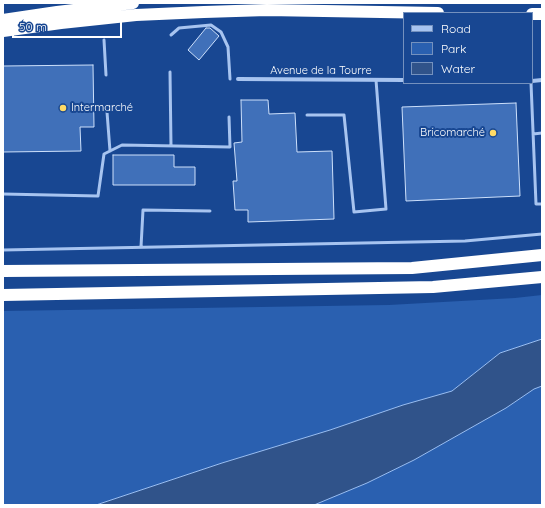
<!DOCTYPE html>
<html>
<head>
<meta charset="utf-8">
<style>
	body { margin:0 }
	#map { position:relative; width:545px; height:508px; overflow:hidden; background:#184792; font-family:Quicksand,sans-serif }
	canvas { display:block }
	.frame { position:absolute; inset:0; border:4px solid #fff; pointer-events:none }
	.legend { position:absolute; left:403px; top:12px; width:130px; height:72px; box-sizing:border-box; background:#184792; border:1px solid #7491be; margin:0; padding:5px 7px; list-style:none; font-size:12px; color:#fff }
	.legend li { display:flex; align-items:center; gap:8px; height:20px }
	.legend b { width:20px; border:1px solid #7491be }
	.scale { position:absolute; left:12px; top:20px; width:110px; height:18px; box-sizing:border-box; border:2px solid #fff; border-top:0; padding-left:5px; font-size:12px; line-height:14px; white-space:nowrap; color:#fff; -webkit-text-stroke:3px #184792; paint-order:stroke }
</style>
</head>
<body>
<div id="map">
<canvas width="545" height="508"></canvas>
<div class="frame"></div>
<ul class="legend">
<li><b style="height:5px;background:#a7c4f0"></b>Road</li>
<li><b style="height:11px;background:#2a60b0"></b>Park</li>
<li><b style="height:11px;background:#30538a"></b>Water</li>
</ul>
<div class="scale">50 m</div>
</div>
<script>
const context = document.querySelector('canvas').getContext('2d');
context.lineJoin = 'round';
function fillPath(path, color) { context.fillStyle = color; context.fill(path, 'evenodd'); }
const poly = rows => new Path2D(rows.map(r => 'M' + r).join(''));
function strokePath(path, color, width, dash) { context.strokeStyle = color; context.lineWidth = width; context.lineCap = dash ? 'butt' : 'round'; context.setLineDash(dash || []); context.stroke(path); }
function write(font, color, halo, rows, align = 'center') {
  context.font = font + ' Quicksand,sans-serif'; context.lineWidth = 4; context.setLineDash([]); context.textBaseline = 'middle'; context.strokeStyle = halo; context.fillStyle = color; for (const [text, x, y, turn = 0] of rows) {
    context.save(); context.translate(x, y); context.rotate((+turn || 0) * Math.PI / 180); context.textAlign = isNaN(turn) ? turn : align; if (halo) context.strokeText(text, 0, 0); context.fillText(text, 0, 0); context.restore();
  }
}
fillPath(poly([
	[542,295,542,339,500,353,452,391,403,405,330,430,222,463,96,505,3,505,3,311,389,305,515,298],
	[542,386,542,505,314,505,367,483,414,460,506,408,534,389]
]), '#2a60b0');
const water = poly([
	[542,339,542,386,534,389,506,408,414,460,367,483,314,505,96,505,222,463,330,430,403,405,452,391,500,353,542,339]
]);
fillPath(water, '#30538a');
strokePath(water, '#99bef2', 1);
const building = poly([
	[206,28,210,28,219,36,199,60,188,50,206,28],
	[93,65,94,127,80,127,81,151,3,152,3,66,93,65],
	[241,100,268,100,269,114,295,113,297,152,332,151,334,219,248,222,248,210,235,210,233,181,237,181,234,143,242,142,241,100],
	[516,103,520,196,406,201,402,107,516,103],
	[113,155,174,155,174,167,195,167,195,185,113,185,113,155]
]);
fillPath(building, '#4070b9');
strokePath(building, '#cde0fb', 1);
strokePath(poly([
	[171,35,179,28,211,25,221,32,228,47,230,79],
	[104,40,106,75],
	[170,72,171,146],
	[531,83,536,204,542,204],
	[107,112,110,151],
	[307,115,344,115,354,212,386,209,376,80],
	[533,134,542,133],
	[3,194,98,196,104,154,122,145,230,147,229,117],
	[141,247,143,210,210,211],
	[3,250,465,241,542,234]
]), '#a7c4f0', 3);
strokePath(poly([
	[238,79,404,80],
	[532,81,542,80]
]), '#a7c4f0', 4);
strokePath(poly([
	[532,14,542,14],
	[3,20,57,12,133,3],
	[3,31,61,23,136,15,204,12,267,10,438,13],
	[3,271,412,268,542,255],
	[3,295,433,287,542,277]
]), '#fff', 12);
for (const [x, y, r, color] of [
	[63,108,4,"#ffda66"],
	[493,133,4,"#ffda66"]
]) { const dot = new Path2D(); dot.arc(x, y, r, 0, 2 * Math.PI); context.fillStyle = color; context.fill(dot); strokePath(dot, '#184792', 1.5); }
write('11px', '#fff', '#184792', [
	["Avenue de la Tourre",321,71]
]);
write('11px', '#fff', '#184792', [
	["Intermarché",71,108],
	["Bricomarché",485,133,"right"]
], 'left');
</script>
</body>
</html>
